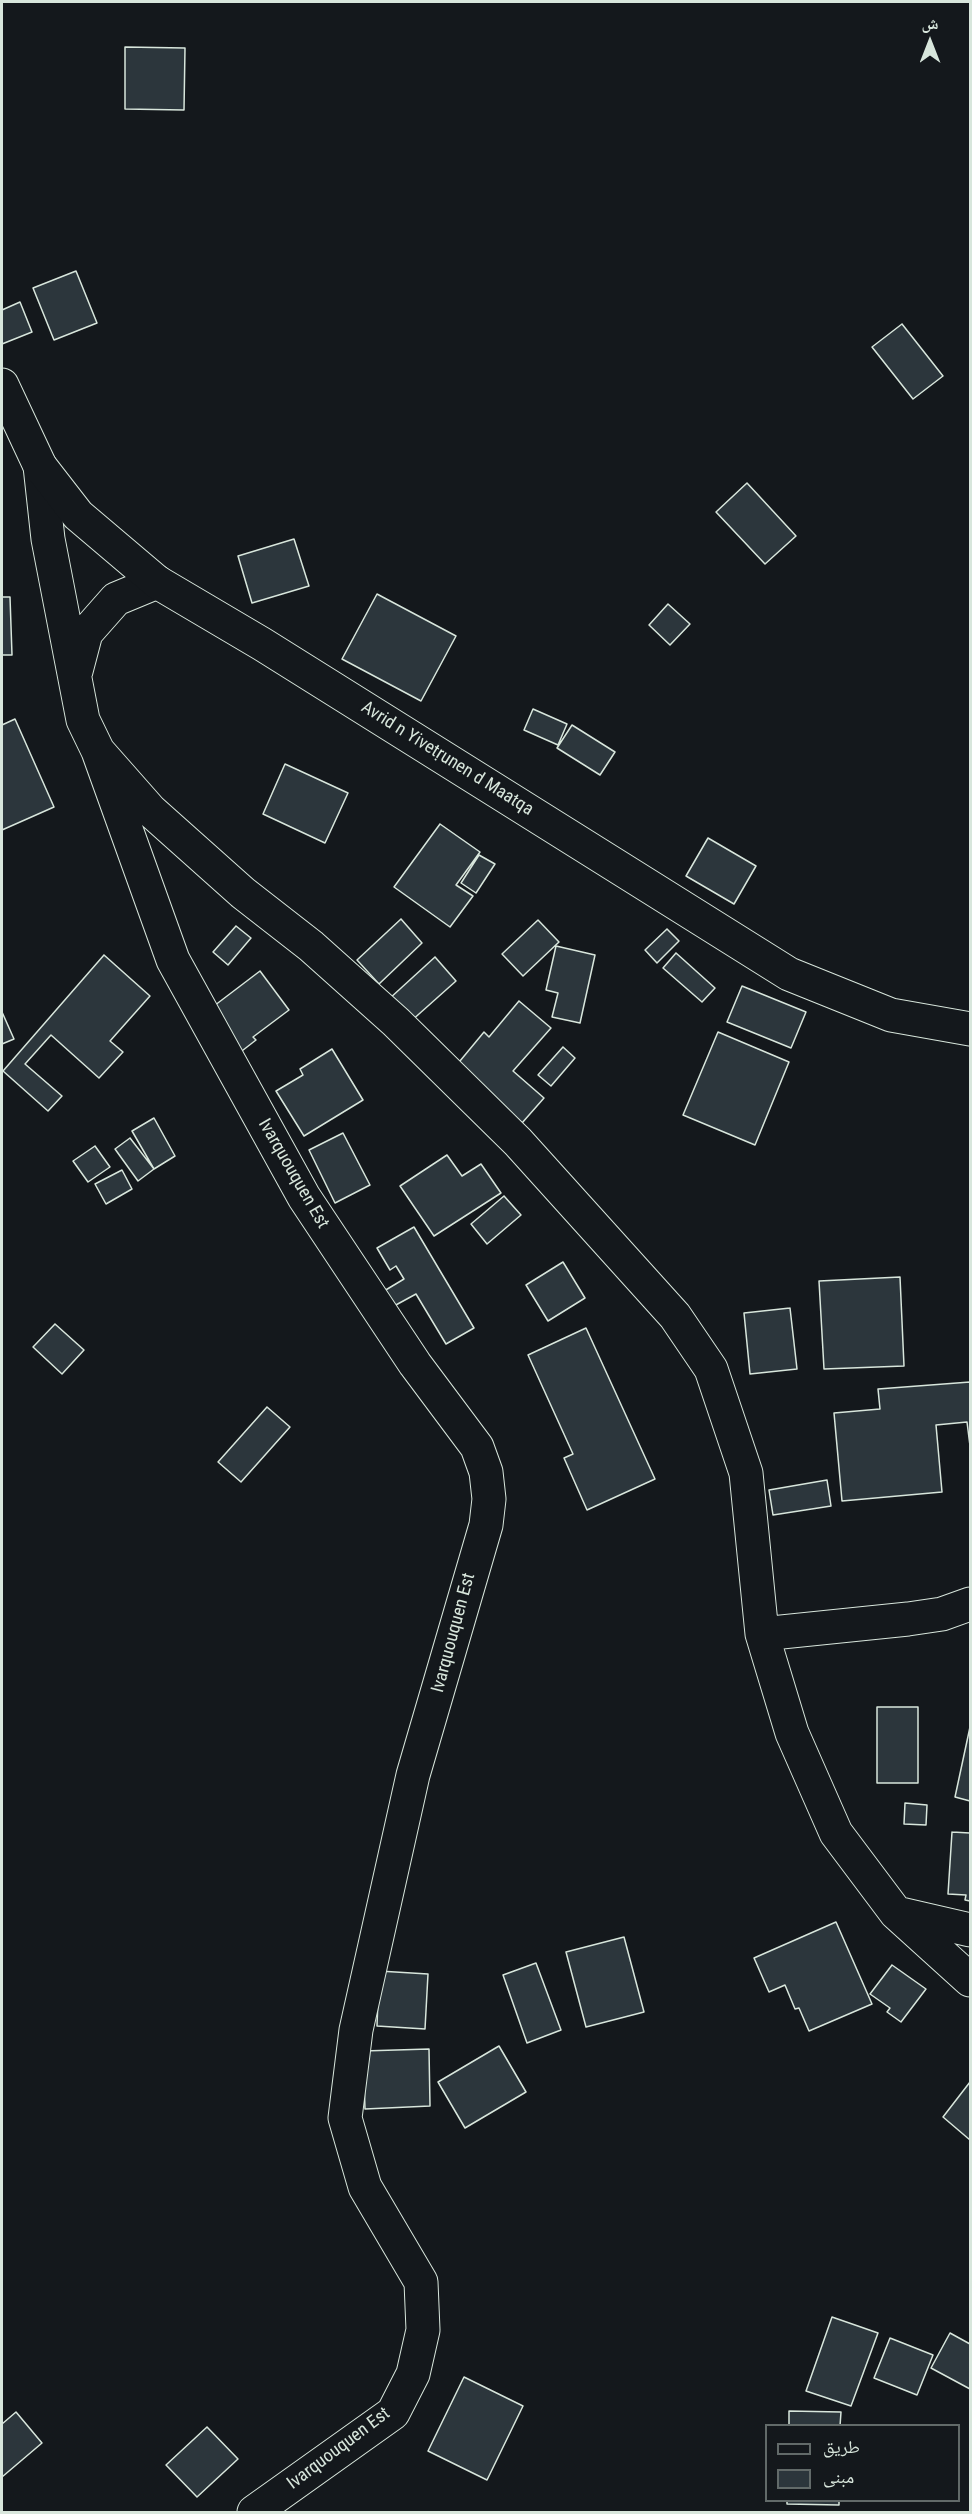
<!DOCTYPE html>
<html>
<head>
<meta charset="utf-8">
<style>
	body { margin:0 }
	#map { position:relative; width:972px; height:2514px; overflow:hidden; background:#14181c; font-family:"Roboto Condensed","Noto Naskh Arabic",sans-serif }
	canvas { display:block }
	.frame { position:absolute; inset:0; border:3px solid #d8e6dc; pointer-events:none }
	.legend { position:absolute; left:765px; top:2424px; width:195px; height:78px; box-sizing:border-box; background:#14181c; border:2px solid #626a69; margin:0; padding:8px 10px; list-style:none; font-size:18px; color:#d8e6dc }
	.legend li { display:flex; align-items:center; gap:12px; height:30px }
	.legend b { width:30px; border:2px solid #626a69 }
	.north { position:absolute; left:900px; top:12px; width:60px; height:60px; -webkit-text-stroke:4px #14181c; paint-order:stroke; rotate:0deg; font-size:16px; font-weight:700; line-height:24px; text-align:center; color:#d8e6dc }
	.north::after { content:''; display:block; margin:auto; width:21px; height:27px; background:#d8e6dc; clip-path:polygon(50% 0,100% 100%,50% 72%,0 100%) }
</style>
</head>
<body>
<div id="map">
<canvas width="972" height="2514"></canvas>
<div class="frame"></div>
<ul class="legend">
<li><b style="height:8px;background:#14181c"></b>طريق</li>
<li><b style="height:16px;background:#2c363c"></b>مبنى</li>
</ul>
<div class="north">ش</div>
</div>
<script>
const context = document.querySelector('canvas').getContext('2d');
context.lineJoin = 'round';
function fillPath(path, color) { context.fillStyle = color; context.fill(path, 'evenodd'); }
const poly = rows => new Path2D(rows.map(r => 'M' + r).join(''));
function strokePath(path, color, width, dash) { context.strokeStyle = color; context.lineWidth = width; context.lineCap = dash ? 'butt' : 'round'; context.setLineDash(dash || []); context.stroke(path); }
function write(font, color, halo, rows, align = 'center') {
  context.font = font + ' "Roboto Condensed",sans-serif'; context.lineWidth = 4.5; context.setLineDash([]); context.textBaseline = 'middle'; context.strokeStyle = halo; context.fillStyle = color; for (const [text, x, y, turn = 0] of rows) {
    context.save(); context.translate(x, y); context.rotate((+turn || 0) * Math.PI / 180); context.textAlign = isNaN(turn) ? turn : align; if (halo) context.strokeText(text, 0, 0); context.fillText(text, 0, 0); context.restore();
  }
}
const building = poly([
	[125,47,185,48,184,110,125,109,125,47],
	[76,271,97,323,54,340,33,288,76,271],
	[20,302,32,332,2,344,2,310,20,302],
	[902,324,943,376,913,399,872,347,902,324],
	[747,483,796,536,765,564,716,512,747,483],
	[294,539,309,586,252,603,238,556,294,539],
	[377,594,456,636,421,701,342,659,377,594],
	[2,597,10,597,12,655,2,655,2,597],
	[668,604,690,624,670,645,649,625,668,604],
	[533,709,567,724,558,745,524,730,533,709],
	[15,719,54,807,2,830,2,725,15,719],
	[572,725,615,752,600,775,557,748,572,725],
	[285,764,348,793,325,843,263,814,285,764],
	[440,824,480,852,456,885,473,896,450,927,394,887,440,824],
	[708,838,756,866,734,904,686,876,708,838],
	[479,855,495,864,476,893,461,883,479,855],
	[401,919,422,943,379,984,357,960,401,919],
	[538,920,559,942,523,976,502,954,538,920],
	[236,926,251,938,228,965,213,952,236,926],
	[667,929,679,941,657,963,645,950,667,929],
	[556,946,595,955,580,1023,552,1017,558,993,546,990,556,946],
	[676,953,715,988,702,1002,663,968,676,953],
	[104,955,150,996,110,1041,123,1052,99,1078,51,1035,25,1064,62,1096,48,1111,3,1071,104,955],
	[435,957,456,981,410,1022,389,999,435,957],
	[260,971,289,1010,253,1037,256,1040,238,1054,206,1012,260,971],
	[742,986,806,1012,791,1048,727,1022,742,986],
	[519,1001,551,1028,513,1071,544,1098,522,1123,455,1067,484,1032,489,1037,519,1001],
	[2,1012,14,1039,2,1044,2,1012],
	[718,1032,789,1062,755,1145,683,1115,718,1032],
	[563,1047,575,1058,551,1086,538,1075,563,1047],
	[332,1049,363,1100,304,1136,276,1091,303,1075,300,1069,332,1049],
	[154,1118,175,1156,154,1169,132,1131,154,1118],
	[343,1133,370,1185,335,1203,309,1150,343,1133],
	[130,1138,154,1169,138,1181,115,1149,130,1138],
	[95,1146,110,1167,88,1182,73,1161,95,1146],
	[447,1155,462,1176,481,1164,501,1193,434,1236,400,1186,447,1155],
	[122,1170,132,1189,106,1204,95,1184,122,1170],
	[504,1196,521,1215,487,1244,471,1224,504,1196],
	[414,1227,474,1328,446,1344,416,1294,394,1306,384,1291,404,1279,396,1266,390,1270,377,1248,414,1227],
	[563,1262,585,1298,548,1321,526,1285,563,1262],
	[900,1277,904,1366,824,1369,819,1281,900,1277],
	[790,1308,797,1369,750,1374,744,1313,790,1308],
	[55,1324,84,1350,62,1374,33,1347,55,1324],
	[586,1328,655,1479,587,1510,564,1458,573,1454,528,1355,586,1328],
	[970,1382,970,1446,967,1422,936,1425,942,1492,842,1501,834,1413,880,1409,878,1389,970,1382],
	[267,1407,290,1427,241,1482,218,1462,267,1407],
	[827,1480,831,1506,773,1515,769,1490,827,1480],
	[877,1707,918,1707,918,1783,877,1783,877,1707],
	[970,1727,970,1801,955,1797,970,1727],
	[905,1803,927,1805,926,1825,904,1824,905,1803],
	[952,1832,970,1833,970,1901,965,1900,966,1895,948,1894,952,1832],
	[836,1922,872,2004,809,2031,799,2008,795,2009,785,1985,769,1992,754,1958,836,1922],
	[624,1937,644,2012,586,2027,566,1952,624,1937],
	[536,1963,561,2030,527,2043,503,1975,536,1963],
	[892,1965,926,1989,901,2022,887,2012,890,2008,870,1994,892,1965],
	[379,1971,428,1974,425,2029,377,2026,379,1971],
	[499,2046,526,2092,465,2128,438,2082,499,2046],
	[429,2049,430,2106,365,2109,363,2051,429,2049],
	[970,2082,970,2140,943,2117,970,2082],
	[832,2317,878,2333,851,2406,806,2391,832,2317],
	[950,2333,970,2344,970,2389,931,2368,950,2333],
	[890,2338,933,2355,917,2395,874,2378,890,2338],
	[464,2377,523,2406,487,2480,428,2451,464,2377],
	[789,2411,841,2412,840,2426,789,2426,789,2411],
	[16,2412,42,2443,2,2477,2,2424,16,2412],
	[207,2427,238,2459,197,2497,166,2465,207,2427],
	[787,2500,839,2500,839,2505,787,2504,787,2500]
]);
fillPath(building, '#2c363c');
strokePath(building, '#d8e6dc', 1.5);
const minor = poly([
	[40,466,48,539,83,720,98,751,150,810,243,893,311,946,396,1022,518,1142,675,1316,711,1369,746,1473,762,1634,792,1733,836,1833,896,1913,970,1980],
	[76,671,86,633,116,599,157,582],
	[98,751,173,960,304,1197,415,1364,477,1447,486,1472,489,1499,486,1525,413,1775,356,2030,345,2118,365,2187,421,2282,423,2330,413,2374,393,2413,254,2512],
	[762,1634,908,1619,942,1614,970,1604],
	[901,1914,970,1930]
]);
const major = poly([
	[2,385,40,466,78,515,157,582,262,644,789,974,891,1015,970,1029]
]);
strokePath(minor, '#d8e6dc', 35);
strokePath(major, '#d8e6dc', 35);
strokePath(minor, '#14181c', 33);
strokePath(major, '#14181c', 33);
write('18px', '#d8e6dc', '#14181c', [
	["Avrid n Yivetṛunen d Maatqa",447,759,32],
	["Ivarquouquen Est",293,1174,60],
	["Ivarquouquen Est",454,1633,-75],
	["Ivarquouquen Est",339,2449,-37]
]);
</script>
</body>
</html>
